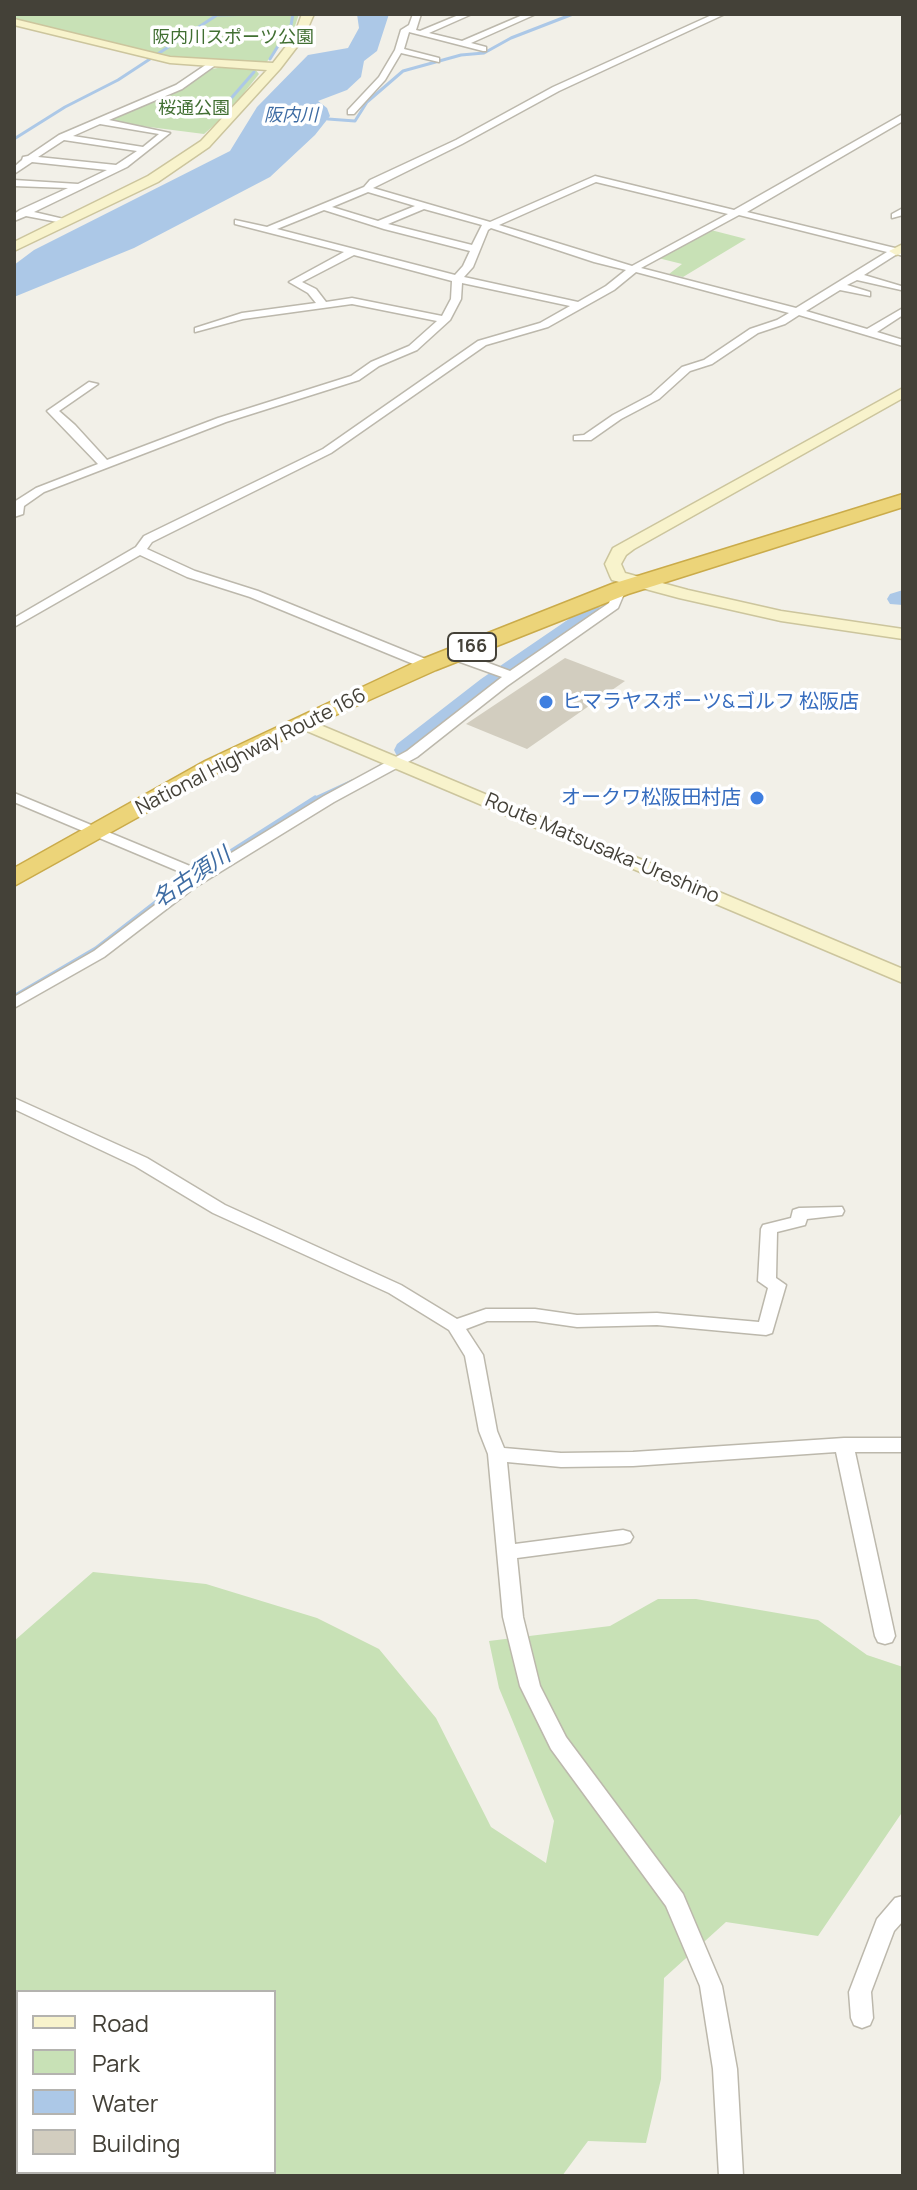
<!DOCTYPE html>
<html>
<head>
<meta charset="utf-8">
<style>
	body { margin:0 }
	#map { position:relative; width:917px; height:2190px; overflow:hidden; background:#f2f0e8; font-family:Manrope,sans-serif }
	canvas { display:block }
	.frame { position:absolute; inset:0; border:16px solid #444138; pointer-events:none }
	.legend { position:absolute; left:16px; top:1990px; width:260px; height:184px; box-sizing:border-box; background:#fff; border:2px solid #b4b3af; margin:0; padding:10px 14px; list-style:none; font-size:24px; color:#444138 }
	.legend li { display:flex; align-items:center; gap:16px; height:40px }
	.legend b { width:40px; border:2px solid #b4b3af }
</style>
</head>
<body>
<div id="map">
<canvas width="917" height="2190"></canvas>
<div class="frame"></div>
<ul class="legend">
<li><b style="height:10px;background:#f8f3cc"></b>Road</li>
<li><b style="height:22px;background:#c8e1b6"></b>Park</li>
<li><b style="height:22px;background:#acc8e7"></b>Water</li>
<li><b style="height:22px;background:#d2cdbf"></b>Building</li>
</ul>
</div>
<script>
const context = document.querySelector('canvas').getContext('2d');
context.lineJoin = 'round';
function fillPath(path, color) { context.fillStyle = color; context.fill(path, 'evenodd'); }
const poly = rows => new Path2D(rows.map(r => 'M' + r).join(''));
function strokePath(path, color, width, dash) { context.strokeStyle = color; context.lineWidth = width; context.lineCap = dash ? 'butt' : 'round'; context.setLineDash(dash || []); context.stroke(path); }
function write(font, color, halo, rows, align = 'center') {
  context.font = font + ' Manrope,"Noto Sans JP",sans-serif'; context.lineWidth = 7; context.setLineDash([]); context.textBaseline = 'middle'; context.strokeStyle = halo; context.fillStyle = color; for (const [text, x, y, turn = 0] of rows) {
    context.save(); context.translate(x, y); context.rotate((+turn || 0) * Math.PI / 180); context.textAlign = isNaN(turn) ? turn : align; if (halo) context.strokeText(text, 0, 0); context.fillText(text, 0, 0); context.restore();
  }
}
fillPath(poly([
	[14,14,299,14,295,26,265,64,188,60,151,54,14,19],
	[223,67,255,69,259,74,228,113,204,134,110,122,109,120,182,89,212,69],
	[707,229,746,239,683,277,669,274,682,264,658,258],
	[93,1572,206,1584,317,1618,379,1649,436,1718,491,1827,546,1863,554,1821,499,1688,489,1641,610,1626,658,1599,696,1599,818,1620,867,1655,903,1667,903,1811,818,1936,726,1922,664,1978,661,2079,646,2143,588,2141,562,2176,94,2176,88,2172,274,2172,274,1992,18,1992,18,2117,14,2114,14,1641]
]), '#c8e1b6');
fillPath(poly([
	[357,14,389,14,377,51,364,61,361,77,347,90,318,101,327,108,330,116,315,135,270,177,134,248,14,297,14,265,34,250,230,151,257,107,308,55,348,48,359,28]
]), '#acc8e7');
strokePath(poly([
	[270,59,291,25,293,14],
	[220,111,254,72],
	[328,119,355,121,367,102,403,71,461,55,484,53,511,38,573,14],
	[14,139,65,107,118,80,217,15,265,14]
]), '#acc8e7', 3);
strokePath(poly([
	[312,800,353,781]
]), '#acc8e7', 4);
strokePath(poly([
	[14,997,96,949,180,884,315,798]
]), '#acc8e7', 5);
fillPath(poly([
	[903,590,903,605,890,604,887,599,890,594,903,590],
	[594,606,603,608,606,613,603,618,499,691,417,756,397,756,394,750,397,744,481,679,585,608,594,606]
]), '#acc8e7');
fillPath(poly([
	[565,658,625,681,527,749,466,724]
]), '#d2cdbf');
const street = poly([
	[413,14,421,14,416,30,420,31,461,14,472,14,429,33,462,41,525,14,536,14,471,43,486,47,486,51,483,51,409,32,404,49,439,58,439,62,401,53,385,80,354,114,348,114,348,110,379,77,395,50,401,30,409,25,413,14],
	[714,14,725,14,559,91,462,144,373,188,490,222,595,176,734,210,903,114,903,121,747,212,903,250,903,256,897,254,864,275,901,286,901,290,857,280,847,285,870,292,870,296,840,290,806,311,867,329,903,308,903,315,877,332,903,340,903,346,799,315,785,324,758,333,712,364,690,371,659,399,621,419,591,440,574,440,574,436,584,435,613,415,651,395,682,367,704,360,750,329,777,320,789,313,636,272,614,290,548,327,486,345,331,453,152,542,147,549,195,571,258,591,433,662,433,668,423,668,250,597,187,577,140,555,14,627,14,618,136,547,144,536,323,449,478,341,540,323,570,306,462,283,461,299,450,320,417,350,379,366,359,380,226,422,44,492,24,506,23,514,14,517,14,502,36,488,98,464,47,411,89,382,98,384,59,411,75,425,107,460,218,418,351,376,371,362,409,346,437,321,352,304,243,319,195,332,195,328,242,313,316,303,308,293,289,282,344,252,235,224,235,220,267,227,364,187,370,180,456,140,553,87,714,14],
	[596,182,728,214,632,266,499,225,596,182],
	[368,192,415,206,378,221,332,207,368,192],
	[424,209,482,225,472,245,388,224,424,209],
	[324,210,384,229,470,251,463,266,455,275,277,229,324,210],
	[739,215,887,252,796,308,641,268,739,215],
	[491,228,594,262,626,270,606,286,578,302,464,277,473,267,488,230,491,228],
	[354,255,452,281,451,299,442,316,352,298,326,302,316,289,302,282,354,255],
	[210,62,217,64,182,89,109,120,170,133,127,167,34,212,68,220,68,224,26,216,14,221,14,214,20,210,68,188,14,186,14,180,78,184,107,170,32,162,14,174,14,167,22,160,23,157,28,156,59,135,176,85,210,62],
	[100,124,159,134,143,147,73,136,100,124],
	[64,140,137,151,116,165,38,157,64,140],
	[903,208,903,215,892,218,892,214,903,208],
	[620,585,626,589,618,608,507,686,417,757,334,802,194,888,104,957,14,1008,14,997,94,951,192,877,14,802,14,793,202,871,324,796,407,751,502,677,449,658,449,652,459,652,510,671,609,603,614,589,620,585],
	[14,1098,147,1158,225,1205,401,1285,457,1319,486,1309,535,1309,577,1315,657,1313,759,1322,768,1288,758,1281,761,1229,763,1225,791,1218,793,1210,799,1208,842,1207,844,1211,842,1215,807,1219,805,1225,777,1232,776,1278,786,1285,772,1333,766,1335,657,1325,577,1327,535,1321,487,1321,466,1329,483,1355,497,1431,504,1448,561,1453,633,1452,844,1438,903,1438,903,1452,855,1452,895,1636,892,1642,885,1644,878,1642,875,1636,836,1452,633,1466,561,1467,507,1462,515,1544,623,1530,630,1532,633,1537,630,1542,623,1544,517,1558,523,1617,540,1686,566,1737,683,1894,722,1986,737,2069,743,2176,719,2176,713,2069,700,1986,666,1906,551,1749,520,1686,503,1617,488,1454,479,1431,465,1356,449,1330,389,1293,213,1213,135,1166,14,1109,14,1098],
	[903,1896,903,1921,894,1931,871,1992,873,2018,870,2025,862,2028,854,2025,851,2018,849,1992,877,1919,895,1898,903,1896],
	[14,2144,18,2145,18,2172,52,2172,54,2176,14,2176,14,2144]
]);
const secondary = poly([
	[302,14,314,14,303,39,280,69,209,147,158,182,14,251,14,242,148,176,201,141,267,70,170,63,14,25,14,19,170,57,273,63,294,36,302,14],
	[903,244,903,253,896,255,889,251,903,244],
	[903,388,903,398,634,549,626,555,621,564,625,573,688,590,781,611,903,629,903,639,781,621,679,598,612,580,610,576,605,564,613,548,622,543,903,388],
	[301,717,903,969,903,983,295,726,292,722,301,717]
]);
const highway = poly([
	[903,494,903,507,628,594,436,670,309,727,221,771,14,886,14,868,205,761,420,660,612,584,903,494]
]);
strokePath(street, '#bcb8ac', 3);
strokePath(secondary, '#ccc59d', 3);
strokePath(highway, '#caab4a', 3);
fillPath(street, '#fff');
fillPath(secondary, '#f8f3cc');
fillPath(highway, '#ecd479');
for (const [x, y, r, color] of [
	[546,702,8,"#3f7fe0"],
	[757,798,8,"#3f7fe0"]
]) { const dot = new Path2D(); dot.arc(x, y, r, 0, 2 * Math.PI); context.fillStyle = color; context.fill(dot); strokePath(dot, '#fff', 3); }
write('18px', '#416f32', '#fff', [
	["阪内川スポーツ公園",233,38],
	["桜通公園",194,109]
]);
write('italic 18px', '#3e6ca3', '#fff', [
	["阪内川",291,116]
]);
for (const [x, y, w] of [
	[472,647,48]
]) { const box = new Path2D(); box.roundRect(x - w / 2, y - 14, w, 28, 6); context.fillStyle = '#fff'; context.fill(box); strokePath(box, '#444138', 2); }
write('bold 18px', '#444138', null, [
	["166",472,647]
]);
write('20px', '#366cbe', '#fff', [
	["ヒマラヤスポーツ&ゴルフ 松阪店",562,702],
	["オークワ松阪田村店",741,798,"right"]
], 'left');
write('20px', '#444138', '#fff', [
	["National Highway Route 166",251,752,-27],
	["Route Matsusaka-Ureshino",602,849,23]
]);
write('italic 22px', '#3e6ca3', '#fff', [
	["名古須川",192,878,-34]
]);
</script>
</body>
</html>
